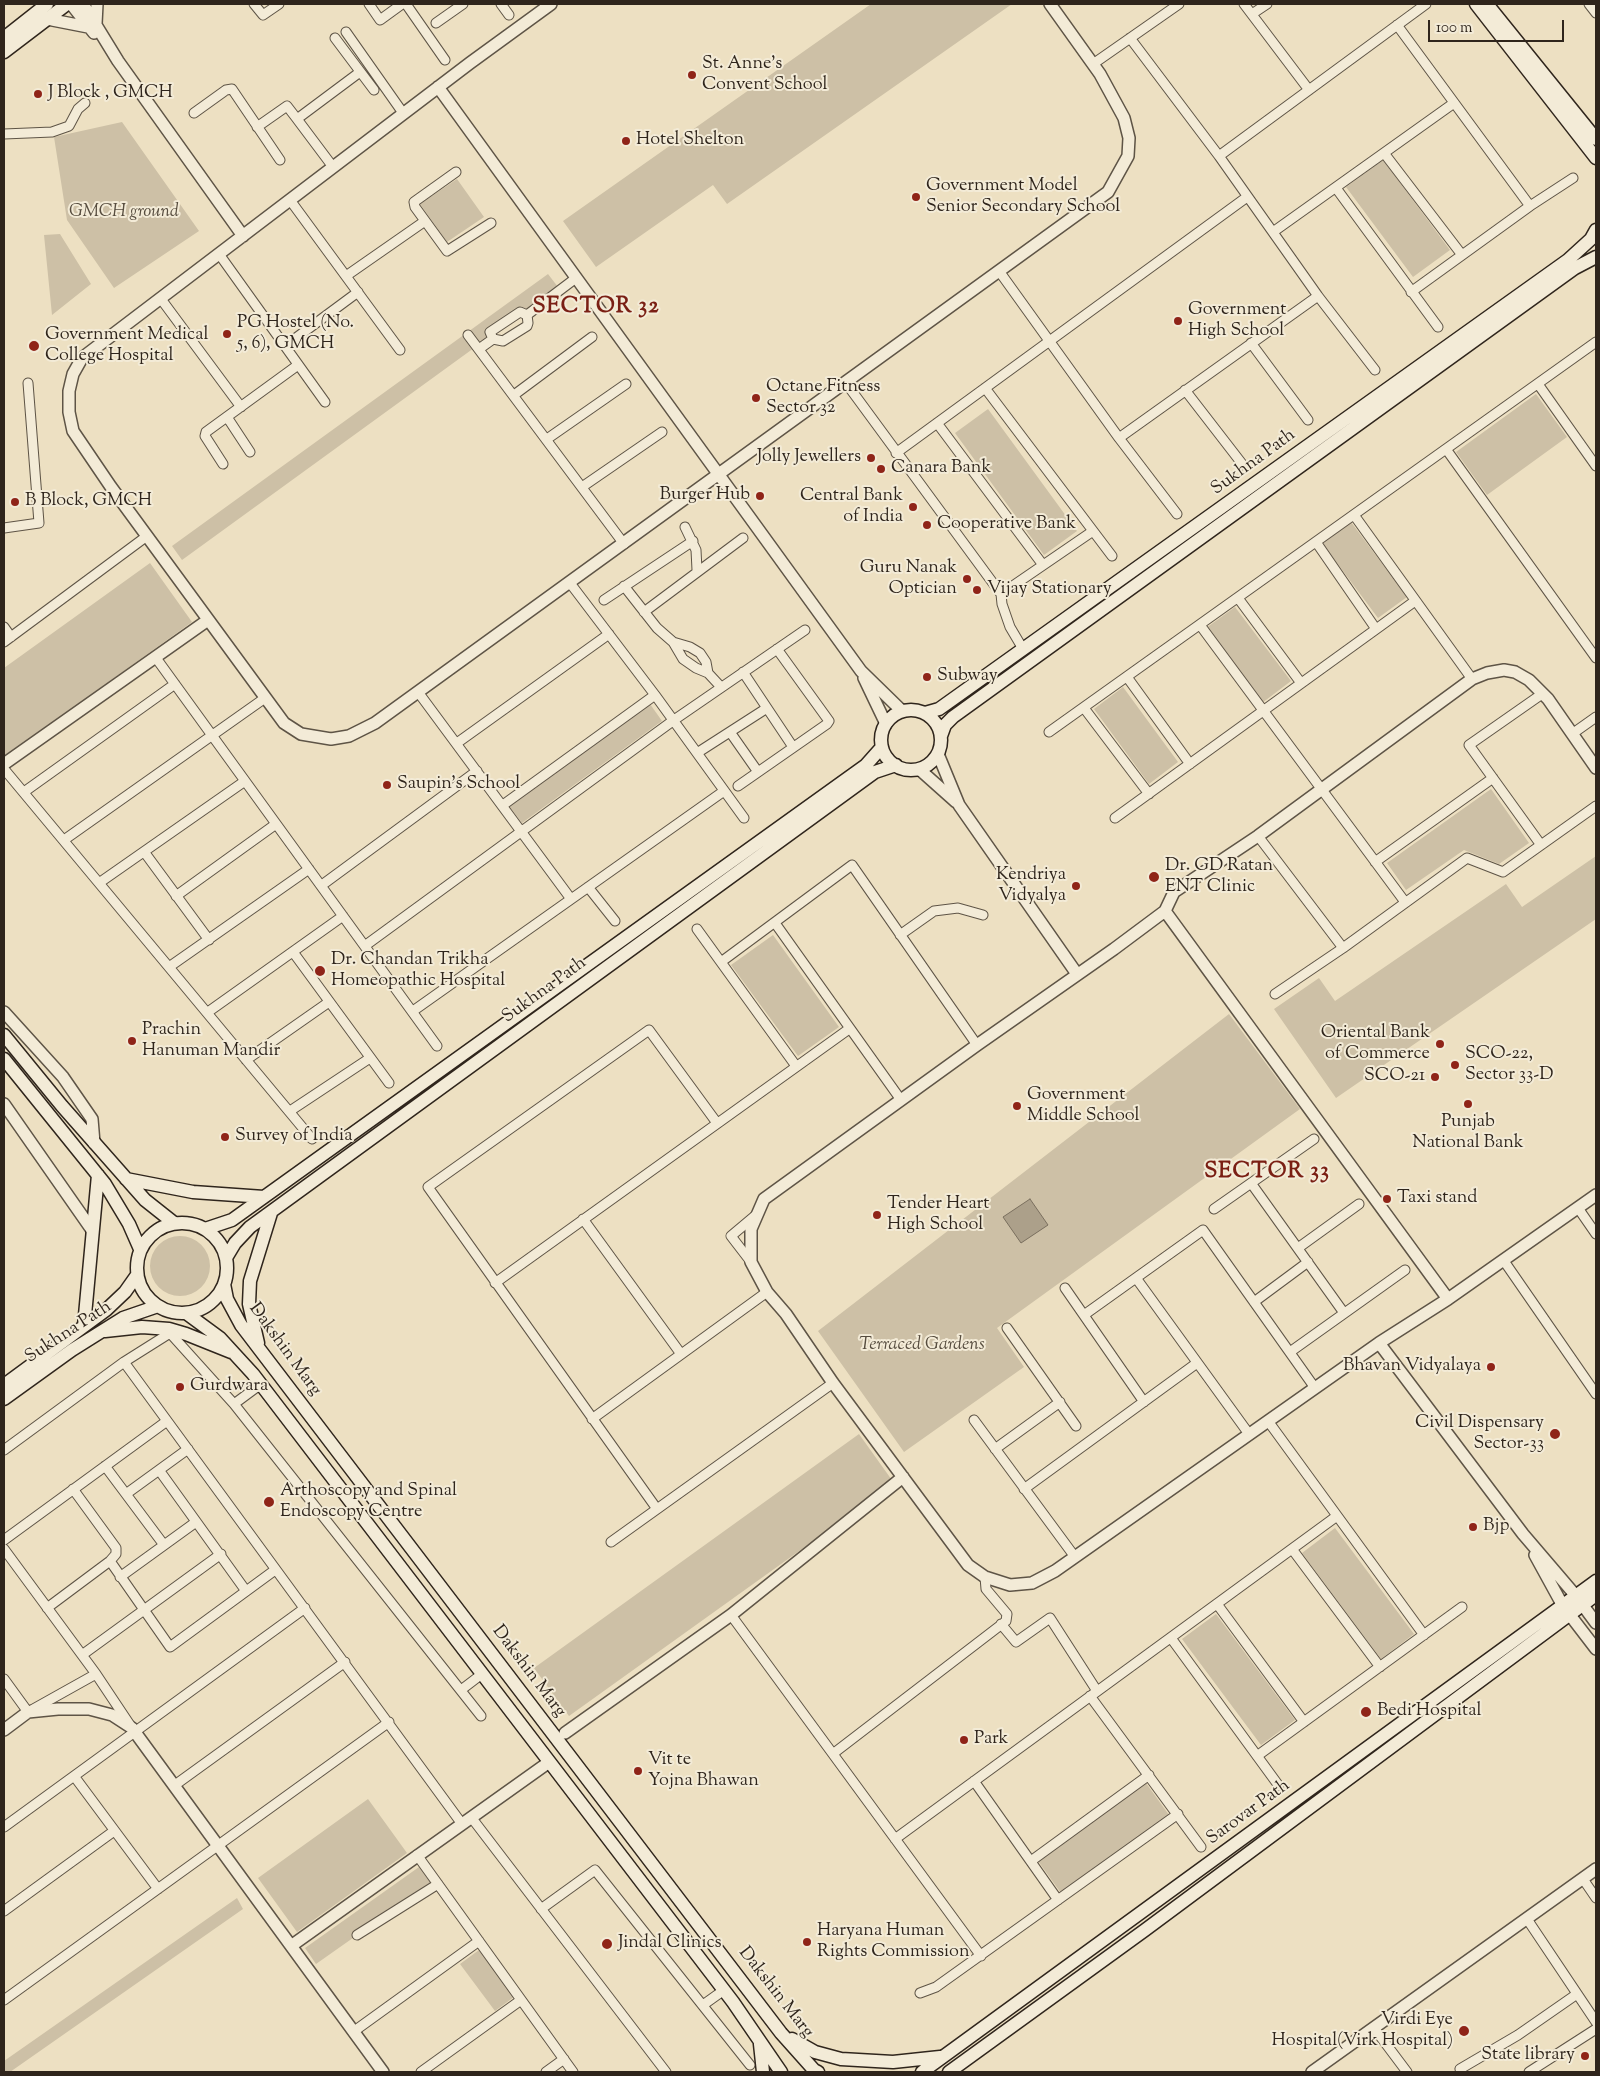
<!DOCTYPE html>
<html>
<head>
<meta charset="utf-8">
<style>
	body { margin:0 }
	#map { position:relative; width:1600px; height:2076px; overflow:hidden; background:#ede0c2; font-family:"Sorts Mill Goudy",serif }
	canvas { display:block }
	.frame { position:absolute; inset:0; border:5px solid #2f251c; pointer-events:none }
	.scale { position:absolute; left:1428px; top:20px; width:136px; height:22px; box-sizing:border-box; border:2px solid #2f251c; border-top:0; padding-left:6px; font-size:15px; line-height:18px; white-space:nowrap; color:#2f251c; -webkit-text-stroke:4px #f3ebd7; paint-order:stroke }
</style>
</head>
<body>
<div id="map">
<canvas width="1600" height="2076"></canvas>
<div class="frame"></div>
<div class="scale">100 m</div>
</div>
<script>
const context = document.querySelector('canvas').getContext('2d');
context.lineJoin = 'round';
function fillPath(path, color) { context.fillStyle = color; context.fill(path, 'evenodd'); }
const poly = rows => new Path2D(rows.map(r => 'M' + r).join(''));
function strokePath(path, color, width, dash) { context.strokeStyle = color; context.lineWidth = width; context.lineCap = dash ? 'butt' : 'round'; context.setLineDash(dash || []); context.stroke(path); }
function write(font, color, halo, rows, align = 'center') {
  context.font = font + ' "Sorts Mill Goudy",serif'; context.lineWidth = 4; context.setLineDash([]); context.textBaseline = 'middle'; context.strokeStyle = halo; context.fillStyle = color; for (const [text, x, y, turn = 0] of rows) {
    context.save(); context.translate(x, y); context.rotate((+turn || 0) * Math.PI / 180); context.textAlign = isNaN(turn) ? turn : align; if (halo) context.strokeText(text, 0, 0); context.fillText(text, 0, 0); context.restore();
  }
}
fillPath(poly([
	[871,4,1012,4,727,204,713,185,596,267,563,221],
	[122,122,199,231,114,288,67,220,54,137],
	[1383,160,1450,250,1413,277,1346,187],
	[457,179,484,217,447,242,420,204],
	[60,234,91,284,52,315,44,235],
	[548,274,558,287,182,560,172,546],
	[1536,394,1567,437,1487,495,1456,452],
	[988,409,1077,531,1044,555,955,433],
	[1351,522,1407,597,1378,618,1322,543],
	[150,563,192,622,4,757,4,668],
	[1235,607,1291,681,1262,703,1206,628],
	[1123,687,1178,762,1149,784,1094,709],
	[650,704,662,721,522,823,509,806],
	[1491,789,1529,843,1499,864,1464,850,1406,890,1387,863],
	[1596,856,1596,919,1336,1098,1274,1009,1319,978,1335,1001,1506,884,1522,907],
	[773,935,839,1027,798,1056,731,965],
	[1229,1014,1300,1109,997,1328,1024,1367,904,1452,818,1331],
	'150 1266a30 30 0 1 1 60 0a30 30 0 1 1-60 0Z',
	[859,1434,894,1483,569,1716,534,1668],
	[1335,1528,1414,1634,1381,1659,1302,1553],
	[1216,1614,1295,1720,1261,1745,1182,1639],
	[1146,1783,1169,1815,1061,1893,1038,1861],
	[368,1799,407,1853,297,1932,258,1878],
	[419,1867,431,1883,316,1964,305,1948],
	[237,1898,243,1909,10,2072,4,2072,4,2061],
	[479,1950,514,1997,495,2011,460,1964]
]), '#cdc0a6');
const water = poly([
	[1030,1199,1048,1225,1021,1243,1003,1217,1030,1199]
]);
fillPath(water, '#aca08a');
strokePath(water, '#7a6f5e', 1);
const minor = poly([
	[254,4,263,15,279,4],
	[369,4,380,20,402,4],
	[406,4,445,60],
	[501,4,509,15],
	[1244,4,1309,90],
	[1589,4,1596,13],
	[1252,14,1267,4],
	[436,23,463,4],
	[1397,25,1530,206],
	[346,32,403,113],
	[335,38,374,90],
	[1130,38,1219,156,1318,296,1375,370],
	[1093,64,1179,4],
	[194,113,226,90,232,89,280,160],
	[257,127,287,106,297,119],
	[4,134,52,132,69,126,78,109,85,103],
	[1384,153,1462,255],
	[1219,156,1426,4],
	[333,167,297,119,360,72],
	[456,172,414,202,415,207,447,251,491,223],
	[1336,188,1438,327],
	[290,200,400,350],
	[1273,232,1454,103],
	[219,254,325,402],
	[999,271,1119,438,1177,514],
	[346,276,425,221],
	[1411,292,1530,206,1573,178],
	[161,299,241,407],
	[468,335,624,544],
	[493,339,490,332,520,312,527,315],
	[1251,343,1308,420],
	[285,346,358,292],
	[479,349,493,339,503,341,527,326,528,323,527,315,576,278],
	[846,383,1001,594,1002,604,1010,627,1023,649],
	[1538,384,1596,466],
	[985,388,1112,556],
	[1185,390,1243,465],
	[514,395,592,337],
	[227,417,250,452],
	[937,423,1043,565],
	[1119,438,1318,296],
	[547,439,626,384],
	[1446,449,1596,658],
	[896,453,1247,197],
	[223,464,205,436,206,432,298,365],
	[582,487,662,432],
	[1354,515,1472,679],
	[685,527,696,550,697,570],
	[4,528,39,523,28,383],
	[1316,542,1376,629],
	[570,583,655,695,744,818],
	[624,586,657,628,673,642,690,647,700,653,706,662,708,673],
	[1001,594,1093,531],
	[1238,598,1301,683],
	[604,600,693,541],
	[644,612,743,538],
	[1200,625,1405,902],
	[4,627,11,637],
	[4,642,147,536],
	[673,642,683,659,696,668,708,673,721,687],
	[156,658,437,1046],
	[743,672,793,747],
	[1127,677,1190,764],
	[418,692,571,899],
	[1084,708,1149,794],
	[730,732,758,772],
	[1049,732,1596,342],
	[1572,734,1596,717],
	[457,743,609,634],
	[697,753,767,708],
	[4,769,312,1139],
	[738,786,827,724,829,721,777,649],
	[24,792,175,684],
	[503,805,655,695],
	[1115,818,1415,601],
	[1258,836,1343,948],
	[64,840,265,698],
	[1541,845,1469,745,1542,694],
	[145,853,209,940],
	[1375,862,1493,778],
	[99,883,245,781],
	[322,885,477,771],
	[588,887,615,921],
	[176,896,276,824],
	[775,923,901,1100],
	[697,929,796,1066],
	[900,935,934,911,958,908,983,915],
	[366,945,674,720,805,630],
	[293,952,389,1083],
	[721,962,852,865,977,1045],
	[169,967,309,869],
	[1275,994,1343,948,1467,858,1503,872,1596,806],
	[413,1011,724,791],
	[208,1012,343,916],
	[246,1060,329,1002],
	[290,1111,370,1058],
	[1251,1183,1344,1313],
	[1578,1208,1596,1234],
	[1214,1209,1314,1139],
	[583,1219,681,1354],
	[1298,1248,1359,1204],
	[1504,1261,1596,1394],
	[751,1262,731,1236,756,1215],
	[1136,1278,1249,1434],
	[495,1283,849,1029],
	[1065,1288,1144,1402],
	[1254,1302,1308,1262],
	[1084,1315,1203,1230,1315,1388],
	[1007,1328,1076,1426],
	[1290,1352,1405,1270],
	[124,1362,462,1824],
	[234,1404,261,1384],
	[592,1419,767,1292],
	[974,1420,1075,1557],
	[1268,1421,1424,1635],
	[995,1449,1060,1402],
	[4,1450,124,1362,170,1333,234,1404,481,1716],
	[105,1466,164,1545],
	[159,1470,246,1591],
	[1024,1489,1197,1363],
	[126,1494,188,1449],
	[657,1509,428,1187,649,1030,717,1123],
	[4,1540,167,1421],
	[611,1542,833,1383],
	[4,1549,96,1674,130,1725],
	[1292,1549,1380,1667],
	[110,1561,170,1647,275,1570],
	[120,1577,196,1522],
	[1217,1604,1304,1722],
	[47,1608,110,1561,116,1554,116,1548,73,1489],
	[731,1615,981,1956],
	[1001,1624,1016,1642,1050,1618,1097,1691],
	[1171,1638,1279,1786],
	[82,1655,221,1554],
	[4,1679,28,1712,96,1674],
	[461,1690,478,1677],
	[1090,1696,1201,1847],
	[834,1753,1006,1621,1007,1614,986,1589,985,1577],
	[1257,1756,1462,1607],
	[74,1776,158,1889],
	[974,1781,1058,1900],
	[175,1785,345,1662],
	[471,1817,666,2072],
	[4,1827,305,1608],
	[895,1839,1337,1516],
	[417,1855,573,2072],
	[1031,1861,1149,1775],
	[1583,1879,1596,1898],
	[541,1909,595,1870,750,2065],
	[4,1911,114,1831],
	[1527,1919,1596,2022],
	[357,1935,438,1884],
	[920,1993,936,1987,1178,1814],
	[4,2000,389,1722],
	[703,2005,724,1990],
	[1374,2028,1407,2072],
	[353,2032,479,1941],
	[421,2072,521,2000],
	[546,2072,564,2059],
	[1461,2072,1460,2069,1518,2035,1577,1994],
	[1529,2072,1596,2029]
]);
const tertiary = poly([
	[71,4,94,33],
	[83,4,118,61,243,236],
	[551,4,470,63,82,358,73,374,69,391,69,412,73,431,111,487,284,723,301,734,331,739,349,736,375,723,1108,192,1128,156,1129,138,1124,118,1100,74,1050,4],
	[47,19,88,27],
	[96,24,97,4],
	[438,87,861,671,902,711],
	[864,678,886,724],
	[938,754,959,805,1077,974],
	[4,764,208,620],
	[1596,768,1548,699,1529,680,1515,672,1504,670,1487,673,1472,679,1258,836,1174,892,1165,911,1114,949,977,1045,764,1199,751,1229,751,1262,767,1292,786,1314,833,1383,968,1565,985,1577,1010,1585,1032,1583,1055,1571,1379,1343,1448,1299,1596,1195],
	[919,769,956,802],
	[1165,911,1448,1299],
	[4,1012,63,1077,92,1119,94,1143],
	[4,1104,92,1230],
	[1379,1343,1523,1534,1576,1596,1596,1623],
	[1535,1555,1563,1606,1596,1649],
	[4,1730,28,1712,58,1709,89,1709,112,1715,132,1728,383,2072],
	[565,1733,731,1615,903,1477],
	[291,1946,545,1765],
	[1312,2072,1596,1869]
]);
const secondary = poly([
	[1476,4,1596,158],
	[1487,4,1596,139],
	[4,38,47,4],
	[4,52,67,4],
	'881 740a30 30 0 1 1 60 0a30 30 0 1 1-60 0Z',
	[925,713,939,709,1568,260,1591,239,1596,230],
	[941,736,945,725,953,717,1575,268,1596,257],
	[4,1035,62,1106,145,1200,174,1223],
	[4,1059,105,1184,129,1224,140,1249],
	[126,1179,193,1192,264,1197],
	'137 1268a45 45 0 1 1 90 0a45 45 0 1 1-90 0Z',
	[205,1229,232,1220,866,765,882,747],
	[226,1258,235,1243,250,1227,875,772,896,765],
	[224,1284,227,1299,241,1325,781,2033,814,2070,818,2072],
	[186,1313,220,1338,253,1374,733,2002,781,2072],
	[84,1326,98,1175],
	[105,1331,142,1327,169,1329,186,1334,231,1352],
	[258,1343,249,1304,250,1281,271,1213],
	[4,1385,106,1310,125,1292,137,1275],
	[4,1399,72,1350,123,1318,158,1306],
	[792,2039,815,2052,841,2059,893,2062,940,2057],
	[760,2044,763,2072],
	[922,2072,1596,1581],
	[949,2072,1145,1930,1596,1595]
]);
strokePath(minor, '#5e5446', 11);
strokePath(tertiary, '#5e5446', 14);
strokePath(secondary, '#2f251c', 15);
strokePath(minor, '#f3ebd7', 9);
strokePath(tertiary, '#f3ebd7', 11);
strokePath(secondary, '#f3ebd7', 12);
for (const [x, y, r, color] of [
	[692,75,5,"#8f2418"],
	[38,94,5,"#8f2418"],
	[626,141,5,"#8f2418"],
	[916,197,5,"#8f2418"],
	[1178,321,5,"#8f2418"],
	[227,334,5,"#8f2418"],
	[34,346,6,"#8f2418"],
	[756,398,5,"#8f2418"],
	[871,458,5,"#8f2418"],
	[881,469,5,"#8f2418"],
	[760,496,5,"#8f2418"],
	[15,502,5,"#8f2418"],
	[913,507,5,"#8f2418"],
	[927,525,5,"#8f2418"],
	[967,579,5,"#8f2418"],
	[977,590,5,"#8f2418"],
	[927,677,5,"#8f2418"],
	[387,785,5,"#8f2418"],
	[1154,877,6,"#8f2418"],
	[1076,886,5,"#8f2418"],
	[320,971,6,"#8f2418"],
	[132,1041,5,"#8f2418"],
	[1440,1044,5,"#8f2418"],
	[1455,1065,5,"#8f2418"],
	[1435,1077,5,"#8f2418"],
	[1468,1104,5,"#8f2418"],
	[1017,1106,5,"#8f2418"],
	[225,1137,5,"#8f2418"],
	[1387,1199,5,"#8f2418"],
	[877,1215,5,"#8f2418"],
	[1491,1367,5,"#8f2418"],
	[180,1387,5,"#8f2418"],
	[1555,1434,6,"#8f2418"],
	[269,1502,6,"#8f2418"],
	[1473,1527,5,"#8f2418"],
	[1366,1712,6,"#8f2418"],
	[964,1740,5,"#8f2418"],
	[638,1771,5,"#8f2418"],
	[807,1942,5,"#8f2418"],
	[607,1944,6,"#8f2418"],
	[1464,2031,6,"#8f2418"],
	[1585,2056,5,"#8f2418"]
]) { const dot = new Path2D(); dot.arc(x, y, r, 0, 2 * Math.PI); context.fillStyle = color; context.fill(dot); strokePath(dot, '#f3ebd7', 2); }
write('18px', '#2f251c', '#f3ebd7', [
	["St. Anne's",702,65],
	["Convent School",702,86],
	["J Block , GMCH",48,94],
	["Hotel Shelton",636,141],
	["Government Model",926,187],
	["Senior Secondary School",926,208],
	["Government",1188,311],
	["High School",1188,332],
	["PG Hostel (No.",237,324],
	["5, 6), GMCH",237,345],
	["Government Medical",45,336],
	["College Hospital",45,357],
	["Octane Fitness",766,388],
	["Sector 32",766,409],
	["Jolly Jewellers",861,458,"right"],
	["Canara Bank",891,469],
	["Burger Hub",750,496,"right"],
	["Central Bank",903,497,"right"],
	["of India",903,518,"right"],
	["B Block, GMCH",25,502],
	["Cooperative Bank",937,525],
	["Guru Nanak",957,569,"right"],
	["Optician",957,590,"right"],
	["Vijay Stationary",987,590],
	["Subway",937,677],
	["Saupin's School",397,785],
	["Dr. GD Ratan",1165,867],
	["ENT Clinic",1165,888],
	["Kendriya",1066,876,"right"],
	["Vidyalya",1066,897,"right"],
	["Dr. Chandan Trikha",331,961],
	["Homeopathic Hospital",331,982],
	["Prachin",142,1031],
	["Hanuman Mandir",142,1052],
	["Oriental Bank",1430,1034,"right"],
	["of Commerce",1430,1055,"right"],
	["SCO-22,",1465,1055],
	["Sector 33-D",1465,1076],
	["SCO-21",1425,1077,"right"],
	["Government",1027,1096],
	["Middle School",1027,1117],
	["Punjab",1468,1123,"center"],
	["National Bank",1468,1144,"center"],
	["Survey of India",235,1137],
	["Taxi stand",1397,1199],
	["Tender Heart",887,1205],
	["High School",887,1226],
	["Bhavan Vidyalaya",1481,1367,"right"],
	["Gurdwara",190,1387],
	["Civil Dispensary",1544,1424,"right"],
	["Sector-33",1544,1445,"right"],
	["Arthoscopy and Spinal",280,1492],
	["Endoscopy Centre",280,1513],
	["Bjp",1483,1527],
	["Bedi Hospital",1377,1712],
	["Park",974,1740],
	["Vit te",648,1761],
	["Yojna Bhawan",648,1782],
	["Haryana Human",817,1932],
	["Rights Commission",817,1953],
	["Jindal Clinics",618,1944],
	["Virdi Eye",1453,2021,"right"],
	["Hospital(Virk Hospital)",1453,2042,"right"],
	["State library",1575,2056,"right"]
], 'left');
write('italic 18px', '#564c3e', '#f3ebd7', [
	["GMCH ground",124,213],
	["Terraced Gardens",922,1346]
]);
write('18px', '#2f251c', '#f3ebd7', [
	["Sukhna Path",1254,463,-36],
	["Sukhna Path",545,991,-36],
	["Sukhna Path",69,1333,-33],
	["Dakshin Marg",284,1350,54],
	["Dakshin Marg",528,1672,53],
	["Sarovar Path",1249,1813,-36],
	["Dakshin Marg",775,1993,52]
]);
context.letterSpacing = '1px';
write('bold 22px', '#7a1f14', '#f3ebd7', [
	["SECTOR 32",596,308],
	["SECTOR 33",1267,1173]
]);
context.letterSpacing = '0px';
</script>
</body>
</html>
